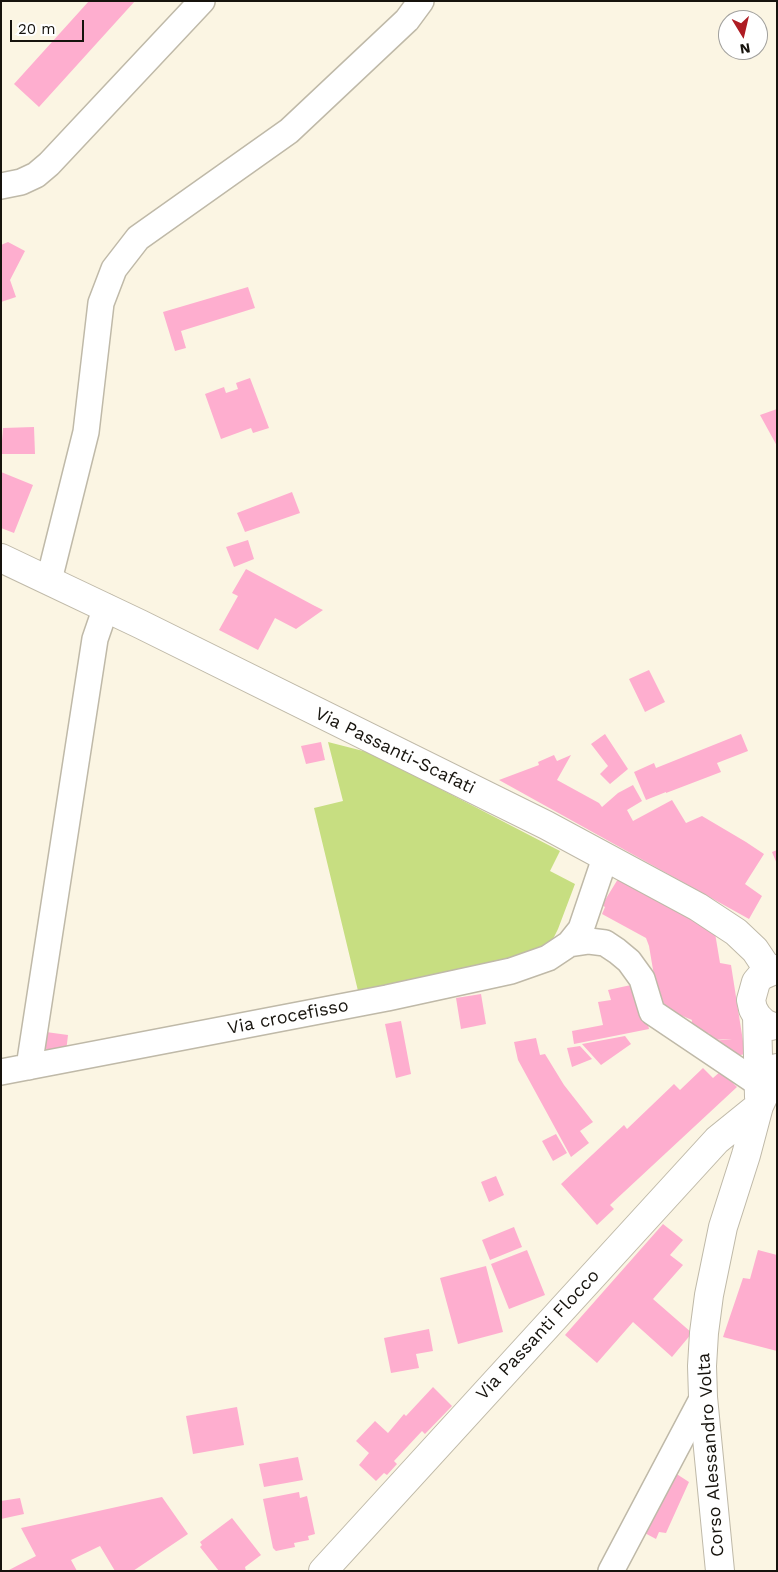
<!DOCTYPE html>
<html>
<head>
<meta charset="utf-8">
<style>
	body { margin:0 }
	#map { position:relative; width:778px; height:1572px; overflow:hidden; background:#fbf5e3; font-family:"Work Sans",sans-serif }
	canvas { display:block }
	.frame { position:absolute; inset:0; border:2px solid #16130d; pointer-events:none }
	.north { position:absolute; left:718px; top:10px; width:50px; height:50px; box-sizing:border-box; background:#fff; border:1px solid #a2a19e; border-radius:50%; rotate:171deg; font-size:14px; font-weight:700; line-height:20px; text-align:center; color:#16130d }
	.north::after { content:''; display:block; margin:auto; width:18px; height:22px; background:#ae1c23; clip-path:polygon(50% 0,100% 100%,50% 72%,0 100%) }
	.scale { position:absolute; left:10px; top:20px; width:74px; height:22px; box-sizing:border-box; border:2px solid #16130d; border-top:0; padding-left:6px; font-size:15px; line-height:18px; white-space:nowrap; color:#16130d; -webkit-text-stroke:4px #fff; paint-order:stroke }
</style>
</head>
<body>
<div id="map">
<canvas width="778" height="1572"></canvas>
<div class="frame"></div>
<div class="north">N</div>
<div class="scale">20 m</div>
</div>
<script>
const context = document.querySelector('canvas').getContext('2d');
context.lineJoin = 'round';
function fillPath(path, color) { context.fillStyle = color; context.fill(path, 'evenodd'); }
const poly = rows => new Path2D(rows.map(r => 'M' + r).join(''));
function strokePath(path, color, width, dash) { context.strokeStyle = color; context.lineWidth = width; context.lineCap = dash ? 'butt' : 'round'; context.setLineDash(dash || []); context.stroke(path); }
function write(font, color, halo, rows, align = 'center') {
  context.font = font + ' "Work Sans",sans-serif'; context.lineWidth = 4; context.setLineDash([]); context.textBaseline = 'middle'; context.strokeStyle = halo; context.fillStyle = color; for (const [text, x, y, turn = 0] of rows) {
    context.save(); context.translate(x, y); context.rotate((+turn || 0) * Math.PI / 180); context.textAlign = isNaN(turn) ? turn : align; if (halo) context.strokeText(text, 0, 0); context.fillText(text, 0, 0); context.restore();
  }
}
fillPath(poly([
	[328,742,371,753,560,851,550,871,575,884,558,929,551,943,537,952,359,995,314,808,343,801]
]), '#c7de81');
fillPath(poly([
	[89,1,135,1,39,107,14,84],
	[8,242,25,251,10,280,16,297,1,302,1,245],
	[248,287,255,308,181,331,186,348,175,351,163,312],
	[250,378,269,428,253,433,251,428,221,439,205,394,224,387,226,393,238,389,236,383],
	[777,409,777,446,760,415],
	[34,427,35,454,1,454,3,428],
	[1,472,33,485,14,533,1,528],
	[292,492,300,513,245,532,237,513],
	[248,540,254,559,234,567,226,547],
	[246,569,313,605,323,610,296,629,275,618,258,650,219,630,238,596,232,593],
	[649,670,665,702,645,712,629,679],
	[605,734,628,769,610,784,600,774,608,766,591,744],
	[741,734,748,751,717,763,721,772,666,793,666,792,646,800,634,772,654,763,656,768],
	[321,742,325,760,306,764,301,746],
	[554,755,557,761,571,755,557,780,599,803,602,807,618,793,633,785,642,801,627,810,633,821,672,800,686,823,702,816,746,842,764,854,745,884,762,896,749,919,499,780,539,765,538,762],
	[777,850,777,864,772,852],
	[623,877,715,933,720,963,731,965,745,1054,728,1058,712,1041,732,1039,711,1040,709,1033,704,1035,691,1026,692,1020,680,1015,676,1022,660,1011,649,946,646,938,602,914,605,907,602,905,618,879],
	[631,985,634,996,641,994,649,1029,574,1044,572,1031,603,1025,598,1002,611,1000,608,990],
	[481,994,486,1024,461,1029,456,998],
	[401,1021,411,1074,396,1078,385,1024],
	[46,1032,68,1035,66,1052,44,1049],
	[625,1036,631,1044,601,1065,582,1044],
	[536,1038,540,1055,545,1054,564,1085,593,1122,580,1131,589,1143,571,1157,518,1060,514,1042],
	[580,1046,592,1059,572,1067,567,1048],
	[703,1068,713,1078,721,1071,737,1087,610,1205,614,1209,597,1225,561,1184,624,1125,627,1129,674,1084,680,1090],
	[556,1134,567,1153,553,1161,542,1141],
	[496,1176,504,1195,489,1202,481,1182],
	[663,1224,683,1240,670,1255,683,1265,653,1299,692,1333,672,1357,633,1322,597,1363,565,1335],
	[514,1227,522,1247,490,1260,482,1240],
	[527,1250,545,1295,509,1309,491,1264],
	[758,1250,777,1255,777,1351,723,1337,743,1278,750,1279],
	[486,1266,503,1332,458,1344,440,1278],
	[429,1329,433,1351,416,1354,419,1368,391,1373,384,1338],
	[433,1387,452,1406,425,1434,422,1431,394,1461,397,1464,387,1475,384,1473,376,1481,359,1465,369,1453,356,1441,375,1421,388,1433,404,1414,406,1416],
	[237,1407,244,1445,193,1454,186,1416],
	[298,1457,303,1480,264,1487,259,1464],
	[672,1471,689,1482,666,1533,659,1532,656,1539,641,1531],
	[299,1492,300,1498,307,1496,315,1534,308,1536,309,1540,294,1543,295,1547,276,1551,273,1548,263,1499],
	[162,1497,188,1534,133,1571,115,1571,100,1546,71,1560,77,1571,7,1571,36,1556,21,1528],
	[20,1498,24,1514,1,1519,1,1501],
	[232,1518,261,1555,245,1567,246,1571,219,1571,200,1547,202,1545,200,1542]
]), '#feaecf');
const minor = poly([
	[1,186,21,182,36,175,49,164,202,1],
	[49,580,86,432,101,303,114,269,138,238,289,131,407,20,421,1],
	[569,944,589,941,605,943,617,951,629,961,642,979,652,1012,759,1084],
	[29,1067,95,639,106,607],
	[1,1072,387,998,511,971,548,958,569,944,581,929,605,858],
	[611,1571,703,1397]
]);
const tertiary = poly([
	[1,558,140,624,546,825,698,907,736,932,755,950,769,971]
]);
const secondary = poly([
	[757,1016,759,1097],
	[771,1026,764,1023,757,1016,753,1009,751,1000,756,982,761,976,777,969],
	[323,1571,717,1140,759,1106],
	[720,1571,703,1397,702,1366,704,1333,709,1295,723,1227,746,1155,759,1106,777,1068]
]);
strokePath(minor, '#bfb9a8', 28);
strokePath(tertiary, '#bfb9a8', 30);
strokePath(secondary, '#bfb9a8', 30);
strokePath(minor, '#fff', 25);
strokePath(tertiary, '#fff', 28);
strokePath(secondary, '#fff', 28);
write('18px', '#16130d', '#fff', [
	["Via Passanti-Scafati",395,751,26],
	["Via crocefisso",288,1017,-11],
	["Via Passanti Flocco",538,1335,-47],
	["Corso Alessandro Volta",711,1455,-94]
]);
</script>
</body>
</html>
